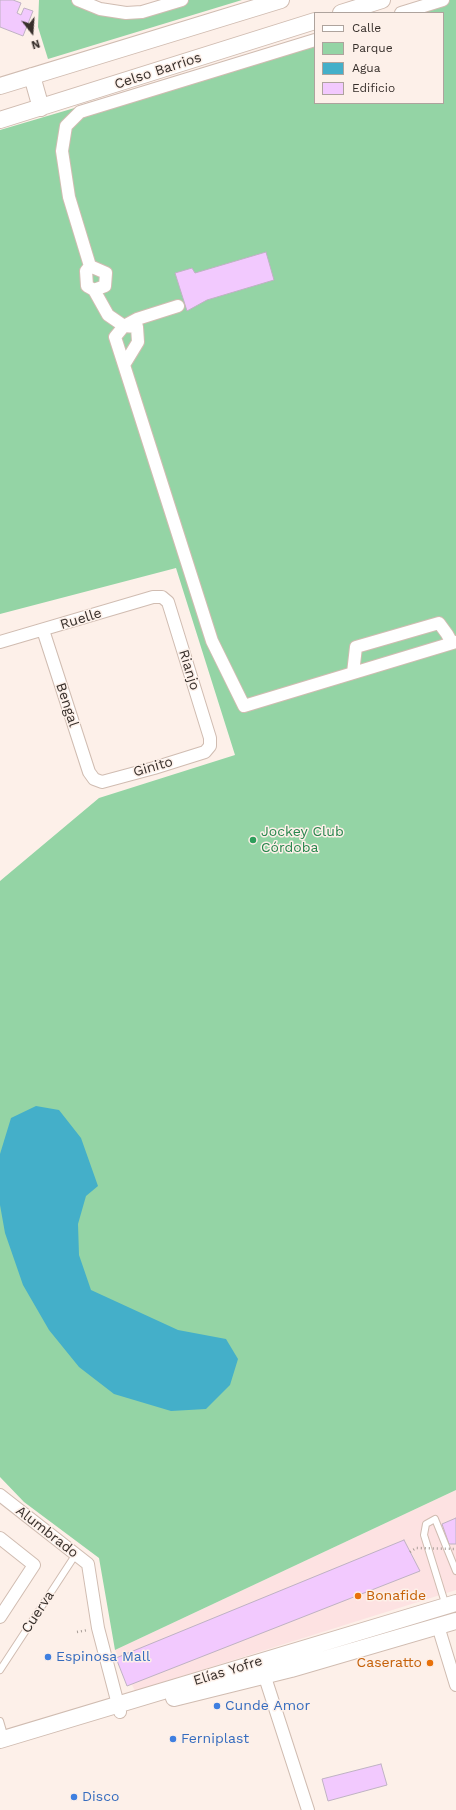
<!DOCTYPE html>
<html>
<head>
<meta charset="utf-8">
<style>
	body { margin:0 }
	#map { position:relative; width:456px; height:1810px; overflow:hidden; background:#fdf0e9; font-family:"Work Sans",sans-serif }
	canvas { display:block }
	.legend { position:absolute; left:314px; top:12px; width:130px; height:92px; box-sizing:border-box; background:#fdf0e9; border:1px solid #aea39d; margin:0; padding:5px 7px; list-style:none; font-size:12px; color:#372f2b }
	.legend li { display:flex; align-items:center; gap:8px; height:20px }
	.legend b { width:20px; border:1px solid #aea39d }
	.north { position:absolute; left:12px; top:12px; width:40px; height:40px; -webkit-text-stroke:3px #fdf0e9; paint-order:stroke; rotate:163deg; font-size:11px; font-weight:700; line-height:16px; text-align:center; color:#372f2b }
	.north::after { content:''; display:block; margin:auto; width:14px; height:18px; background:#372f2b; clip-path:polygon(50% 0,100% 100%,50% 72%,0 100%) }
</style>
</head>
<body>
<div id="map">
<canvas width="456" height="1810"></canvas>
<ul class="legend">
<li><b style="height:5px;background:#fff"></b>Calle</li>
<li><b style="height:11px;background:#94d4a5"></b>Parque</li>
<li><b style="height:11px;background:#44afc9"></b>Agua</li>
<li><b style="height:11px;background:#f2c9fe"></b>Edificio</li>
</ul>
<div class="north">N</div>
</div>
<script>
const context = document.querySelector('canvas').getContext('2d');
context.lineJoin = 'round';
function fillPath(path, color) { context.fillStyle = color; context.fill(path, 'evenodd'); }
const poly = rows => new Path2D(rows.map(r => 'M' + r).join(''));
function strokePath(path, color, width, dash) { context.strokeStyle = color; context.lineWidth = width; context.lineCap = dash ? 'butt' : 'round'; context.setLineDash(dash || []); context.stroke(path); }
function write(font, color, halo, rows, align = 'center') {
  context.font = font + ' "Work Sans",sans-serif'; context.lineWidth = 3; context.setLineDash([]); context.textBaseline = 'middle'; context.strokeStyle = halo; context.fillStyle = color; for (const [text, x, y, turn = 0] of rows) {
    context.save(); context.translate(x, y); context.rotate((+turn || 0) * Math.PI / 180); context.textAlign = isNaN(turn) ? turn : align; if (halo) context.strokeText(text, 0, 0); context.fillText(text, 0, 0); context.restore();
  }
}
fillPath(poly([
	[456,1490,456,1590,135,1691,115,1650]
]), '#fde2e2');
fillPath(poly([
	[39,0,87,0,142,14,189,0,242,0,48,59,38,27],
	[443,0,456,0,456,1490,115,1650,99,1558,24,1502,0,1477,0,881,99,798,235,755,176,568,0,614,0,130,315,37,315,103,443,103,443,13,398,13]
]), '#94d4a5');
fillPath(poly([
	[36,1106,59,1110,81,1138,98,1186,86,1196,78,1224,79,1255,91,1290,178,1330,226,1339,238,1359,230,1385,206,1409,171,1411,114,1394,79,1367,49,1330,23,1285,5,1233,0,1205,0,1154,11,1118]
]), '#44afc9');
const building = poly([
	[0,0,13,0,21,3,17,13,21,15,24,8,33,11,23,36,0,27,0,0],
	[266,252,274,280,207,300,187,311,175,273,192,268,195,273,266,252],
	[456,1518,456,1544,449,1544,442,1524,456,1518],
	[404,1540,420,1571,127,1686,116,1658,404,1540],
	[381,1764,387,1785,328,1801,322,1779,381,1764]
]);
fillPath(building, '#f2c9fe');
strokePath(building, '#bfb2c3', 1);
const lane = poly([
	[446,1606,424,1535,426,1524,435,1519,456,1571],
	[0,1670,76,1554],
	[0,1721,5,1738]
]);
const street = poly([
	[78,0,100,9,126,13,142,12,182,0],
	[401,13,443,0],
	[90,266,69,197,62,151,66,126,80,112,315,40],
	[94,290,105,286,106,273,90,266,86,271,87,286,94,290,108,315,124,326,137,319,178,306],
	[124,365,138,342,137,327,124,326,115,337,124,365,212,641,244,706,456,642],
	[0,642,153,597,162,597,168,602,210,738,210,746,205,752,154,768,102,782,94,779,89,772,43,630],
	[353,673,356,647,439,623,447,634,452,643],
	[0,1495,88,1564,98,1628,120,1712],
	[0,1538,34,1565,0,1617],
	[438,1626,456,1685],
	[262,1668,308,1810]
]);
const secondary = poly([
	[341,13,382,0],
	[32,76,41,108],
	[0,86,281,0],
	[0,120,315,21],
	[174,1698,291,1669,456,1621],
	[0,1740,456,1603]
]);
strokePath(lane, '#d0bcb1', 8);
strokePath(street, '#d0bcb1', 14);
strokePath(secondary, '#d0bcb1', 18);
strokePath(poly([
	[77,1632,88,1630]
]), '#a89d97', 2.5, [1, 3]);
strokePath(lane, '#fff', 6);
strokePath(street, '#fff', 12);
strokePath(secondary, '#fff', 16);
strokePath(poly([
	[410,1552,416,1548,456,1549]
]), '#a89d97', 2.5, [1, 3]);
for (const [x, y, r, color] of [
	[253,840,4,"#2e9e5b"],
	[358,1596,4,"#e8710a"],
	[48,1657,4,"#3f7fe0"],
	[430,1663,4,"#e8710a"],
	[217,1706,4,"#3f7fe0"],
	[173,1739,4,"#3f7fe0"],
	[74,1797,4,"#3f7fe0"]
]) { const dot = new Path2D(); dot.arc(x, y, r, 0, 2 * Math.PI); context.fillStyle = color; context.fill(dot); strokePath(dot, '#fdf0e9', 1.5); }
write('14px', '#372f2b', '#fdf0e9', [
	["Celso Barrios",158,71,-18],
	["Ruelle",81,619,-17],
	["Rianjo",189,670,73],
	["Bengal",67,705,72],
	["Ginito",153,767,-16],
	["Alumbrado",47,1532,38],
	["Cuerva",38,1612,-57],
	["Elías Yofre",228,1671,-17]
]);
write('14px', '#27864d', '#fdf0e9', [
	["Jockey Club",261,832],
	["Córdoba",261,848]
], 'left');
write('14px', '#c56008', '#fdf0e9', [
	["Bonafide",366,1596],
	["Caseratto",422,1663,"right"]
], 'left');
write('14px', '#366cbe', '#fdf0e9', [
	["Espinosa Mall",56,1657],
	["Cunde Amor",225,1706],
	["Ferniplast",181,1739],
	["Disco",82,1797]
], 'left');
</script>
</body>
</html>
